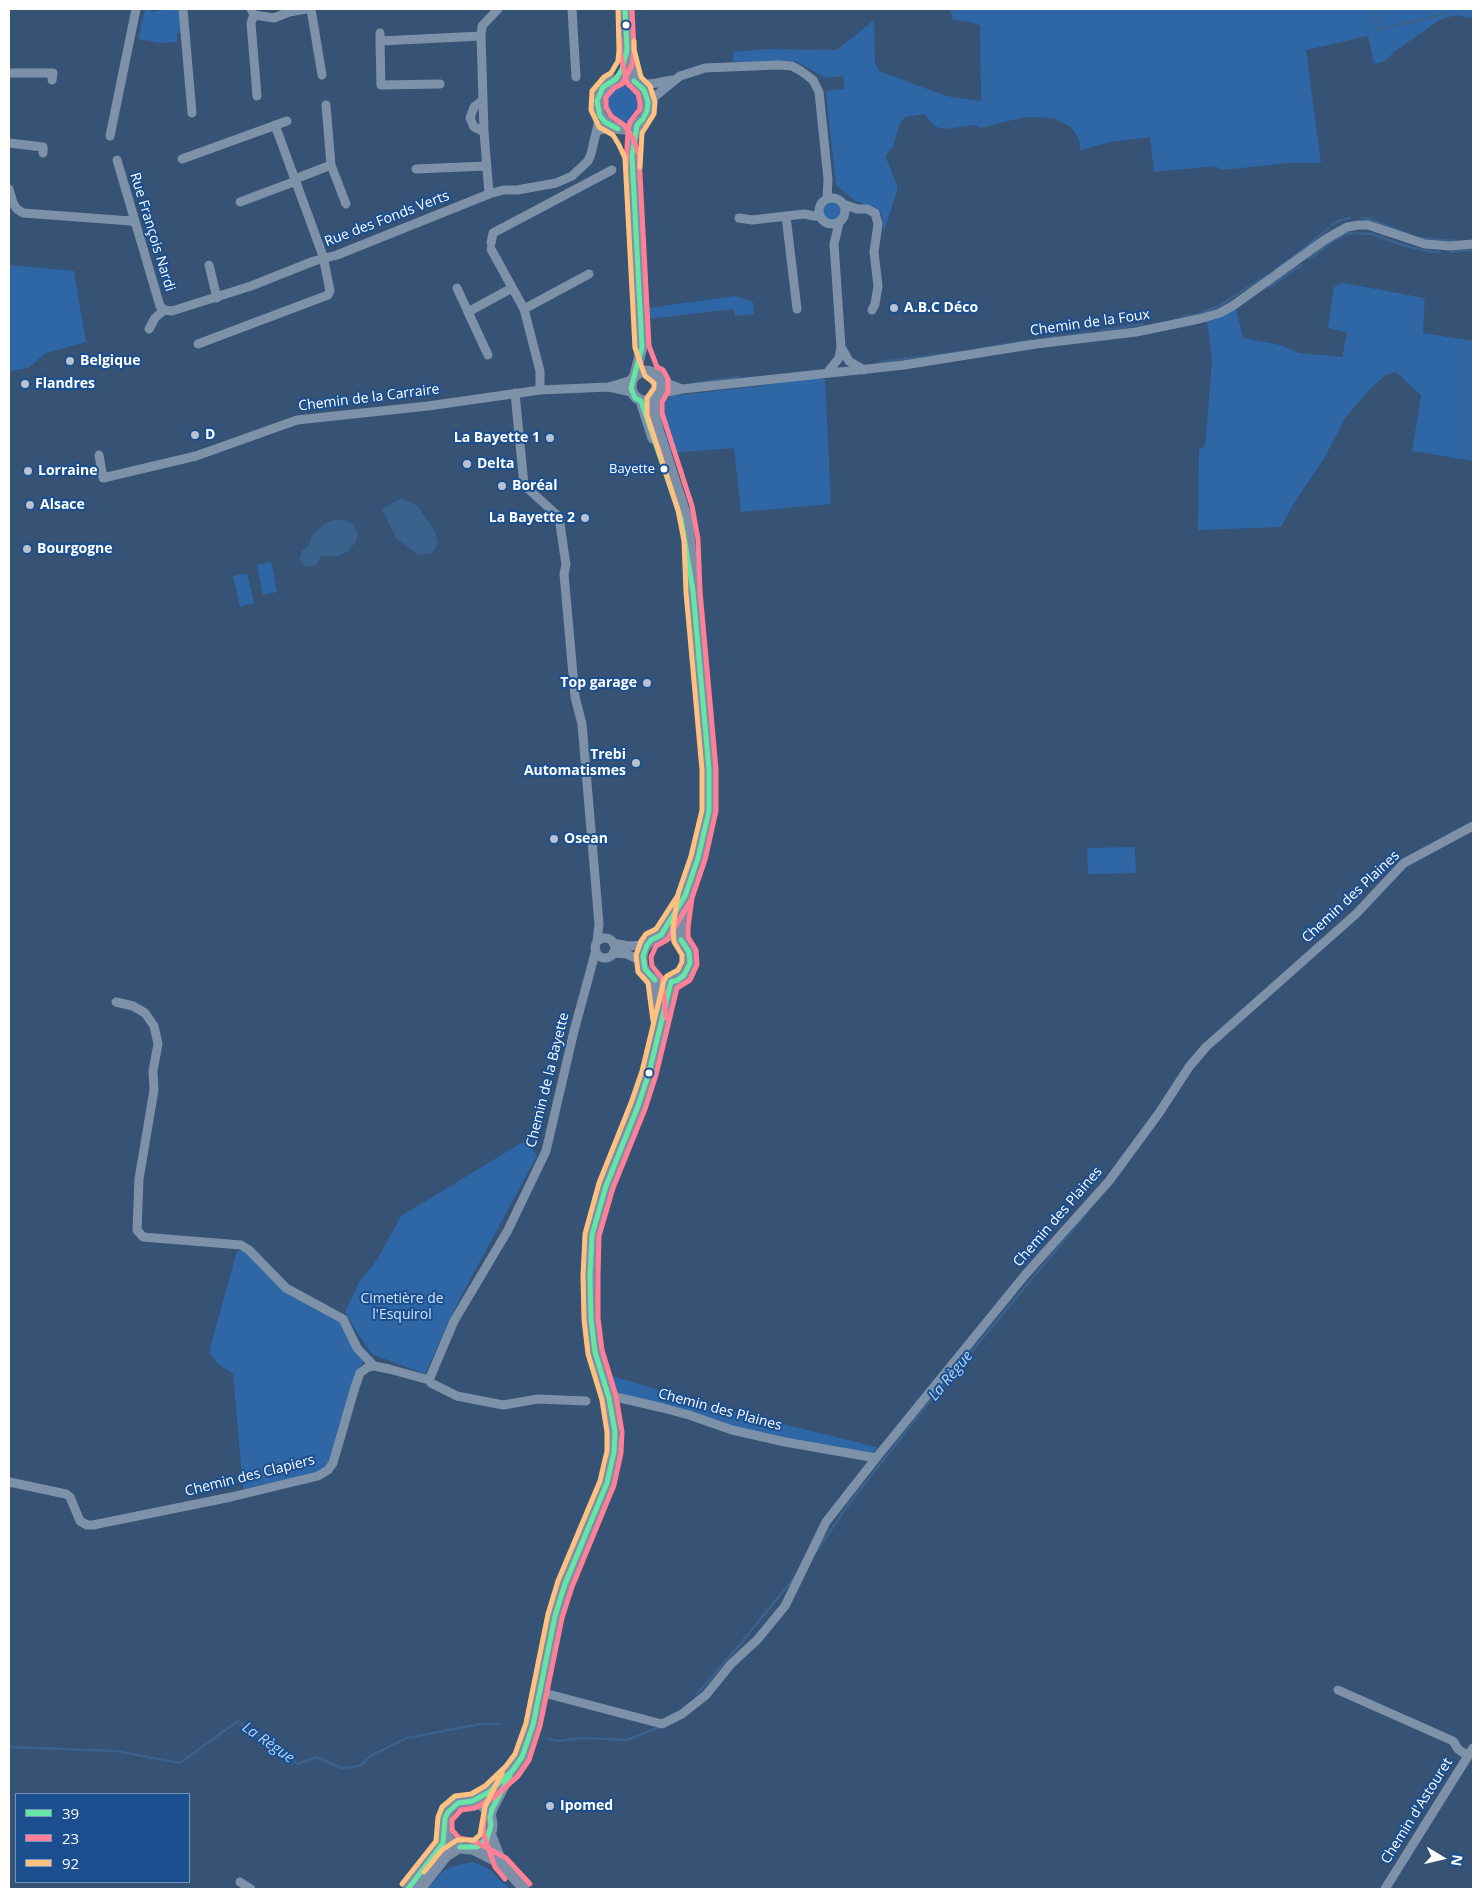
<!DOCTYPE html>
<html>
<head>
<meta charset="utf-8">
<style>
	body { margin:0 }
	#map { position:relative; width:1482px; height:1898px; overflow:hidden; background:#365274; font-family:"Open Sans",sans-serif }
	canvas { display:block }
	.frame { position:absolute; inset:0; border:10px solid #fff; pointer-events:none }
	.legend { position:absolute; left:15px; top:1793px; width:175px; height:90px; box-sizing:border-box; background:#1b4f8f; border:1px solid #7695bc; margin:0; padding:6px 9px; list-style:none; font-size:15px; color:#fff }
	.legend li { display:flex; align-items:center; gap:10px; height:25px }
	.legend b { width:25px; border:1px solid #7695bc }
	.north { position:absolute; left:1417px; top:1833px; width:50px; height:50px; -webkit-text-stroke:4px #1b4f8f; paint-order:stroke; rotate:99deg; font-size:14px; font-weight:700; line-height:20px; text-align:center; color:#fff }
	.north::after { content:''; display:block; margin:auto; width:18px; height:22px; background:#fff; clip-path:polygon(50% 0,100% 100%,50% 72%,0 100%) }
</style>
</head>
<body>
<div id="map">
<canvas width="1482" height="1898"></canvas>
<div class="frame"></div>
<ul class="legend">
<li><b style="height:6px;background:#66e5a6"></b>39</li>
<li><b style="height:6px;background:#ff8096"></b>23</li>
<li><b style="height:6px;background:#ffc180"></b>92</li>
</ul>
<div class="north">N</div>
</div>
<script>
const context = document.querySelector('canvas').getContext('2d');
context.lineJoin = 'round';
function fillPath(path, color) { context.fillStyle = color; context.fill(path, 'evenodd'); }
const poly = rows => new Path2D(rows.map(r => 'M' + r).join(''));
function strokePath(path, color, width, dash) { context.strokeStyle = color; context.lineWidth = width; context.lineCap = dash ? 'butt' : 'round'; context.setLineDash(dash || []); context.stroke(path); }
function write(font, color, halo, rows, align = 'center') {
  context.font = font + ' "Open Sans",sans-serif'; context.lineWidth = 4; context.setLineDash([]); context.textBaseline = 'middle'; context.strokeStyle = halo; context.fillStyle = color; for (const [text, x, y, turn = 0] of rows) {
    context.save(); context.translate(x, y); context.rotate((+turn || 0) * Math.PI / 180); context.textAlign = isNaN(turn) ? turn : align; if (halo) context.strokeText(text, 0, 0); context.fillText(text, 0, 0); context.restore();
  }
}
fillPath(poly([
	[145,9,150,9,151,12,168,9,180,9,182,33,177,33,177,42,161,43,138,39],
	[950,9,1473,9,1473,17,1469,18,1457,15,1441,19,1394,52,1385,61,1374,64,1368,36,1306,50,1321,163,1289,163,1222,170,1215,166,1154,172,1150,137,1111,142,1080,150,1080,143,1077,136,1071,127,1054,118,1025,117,980,128,975,125,945,129,936,127,924,114,905,117,899,125,893,147,886,155,886,158,897,185,897,191,884,231,881,212,876,208,855,201,836,185,826,93,827,91,844,89,843,76,826,78,795,61,733,62,734,52,767,49,837,50,874,20,875,62,879,71,946,96,981,101,980,26,974,23,953,20],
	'604 104a19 19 0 1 1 38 0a19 19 0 1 1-38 0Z',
	'823 211a9 9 0 1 1 18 0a9 9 0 1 1-18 0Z',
	[9,265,74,271,86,342,46,353,28,368,9,371],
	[1343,283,1425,298,1423,333,1473,341,1473,461,1412,451,1421,395,1396,372,1386,375,1368,391,1345,418,1324,459,1294,503,1281,527,1198,530,1199,450,1205,446,1212,360,1207,321,1236,308,1243,338,1280,345,1299,353,1342,357,1347,333,1328,328,1334,287],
	[736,296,753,302,754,314,735,316,734,309,648,319,647,308],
	[803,378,825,379,831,504,741,512,734,448,670,453,658,413,665,401,672,396,768,385],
	[271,562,277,592,263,595,257,565],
	[247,573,254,603,240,607,233,576],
	[1135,847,1136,873,1088,874,1087,848],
	[526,1140,537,1156,457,1304,425,1374,372,1354,358,1334,345,1312,359,1282,377,1260,401,1216],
	[250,1248,261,1256,289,1288,333,1310,368,1354,358,1370,334,1455,325,1469,313,1475,243,1489,233,1374,217,1363,210,1354,210,1348,237,1251],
	[610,1375,713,1407,877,1447,870,1460,840,1456,675,1413,615,1402],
	[473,1862,489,1869,510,1889,427,1889,443,1871,458,1865]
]), '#2f66a5');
fillPath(poly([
	[401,498,417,505,435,531,438,544,432,553,418,555,396,538,382,509],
	[335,520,345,520,354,525,358,534,355,543,347,552,339,556,321,556,316,565,312,567,304,566,300,560,300,556,302,551,309,545,312,536,324,524]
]), '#3b618d');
strokePath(poly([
	[1375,9,1377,30,1445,14,1451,9],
	[1362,218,1370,219,1408,234],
	[1332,225,1338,221,1350,218],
	[1420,238,1457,241],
	[1450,252,1473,250],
	[1309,259,1334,240,1349,233,1372,234,1406,246,1432,252,1440,252],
	[1275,270,1305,248,1329,228],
	[1269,287,1301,265],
	[1181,317,1196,315,1219,306,1267,275],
	[1098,331,1143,324],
	[1036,340,1091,332],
	[978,349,1031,340],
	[880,362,960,352],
	[695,383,740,377],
	[816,1552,848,1505,917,1417,1090,1209],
	[697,1694,736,1649,794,1578],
	[547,1739,559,1741,582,1738,627,1740,660,1727],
	[9,1747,116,1751,180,1763,238,1721,298,1764,316,1757,342,1768,360,1766,370,1756,407,1738,480,1724,500,1724]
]), '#3b618d', 2.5);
strokePath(poly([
	[183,9,192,113],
	[251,9,254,15,251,23,257,96],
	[311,9,322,75],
	[572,9,576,77],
	[254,15,274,18,289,12,306,9],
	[380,33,380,41,481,36],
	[380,41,381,85,440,84],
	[9,73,53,73,52,80],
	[640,85,657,83,672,80],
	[483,100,474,107,470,118,474,127,484,132,481,36,482,26,498,9],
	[648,102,680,76,705,68,778,65,792,66,801,71,813,80,819,92,828,179,827,199],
	[326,105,331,165],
	[597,131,611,127],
	[484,132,489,194],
	[110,136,136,9],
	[9,143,43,147,43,153],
	[182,159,287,121],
	[117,160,160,306,164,310],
	[416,169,486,166],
	[295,179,331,165,346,204],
	[9,189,13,203,17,209,23,213,131,221,135,223],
	'819 211a13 13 0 1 1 26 0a13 13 0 1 1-26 0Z',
	[240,202,296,181],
	[843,204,857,209,867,209,875,213,878,224,874,252,878,286,875,304,872,310],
	[786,216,797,309],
	[739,218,752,220,804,214,820,217],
	[491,243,493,233,612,170],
	[491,249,524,309,540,371,540,390],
	[209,265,217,298],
	[457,288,468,312],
	[524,309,589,274],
	[164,310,172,311,251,286,314,261,337,255,489,194,503,190,517,190,556,183,572,176,588,161,591,154,600,116],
	[149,329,155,318,164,310],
	[198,344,328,295,330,291,323,256,275,125],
	[841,347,849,361,864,370],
	[488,355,468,312,512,288],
	[827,373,839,358,841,347,834,244,839,223],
	[661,381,682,389],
	[609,387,631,392],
	[515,393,524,485,559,517,566,565,564,574,575,697,582,724,599,924,597,942],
	[659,394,682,389,904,365,1036,344,1136,332,1199,319,1220,313,1234,305,1326,239,1347,227,1359,225,1368,225,1425,244,1450,246,1473,244],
	[99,455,103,478,196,456,297,420,428,406,540,390,609,387,632,380],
	'595 948a10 10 0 1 1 20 0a10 10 0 1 1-20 0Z',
	[613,943,628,946,647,945],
	[613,953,627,954,643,962],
	[116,1002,133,1006,145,1013,154,1026,158,1044,153,1071,154,1090,139,1179,137,1230,143,1237,241,1245,249,1250,286,1288,343,1319,357,1348,374,1366],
	[429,1380,454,1321,508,1230,546,1151,574,1031,596,950],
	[609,1398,616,1397,663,1408,689,1415,732,1430,785,1442,876,1458,1025,1275,1109,1181,1159,1113,1189,1067,1206,1047,1356,914,1404,863,1473,826],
	[9,1482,66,1494,70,1497,80,1521,87,1525,93,1525,231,1497,318,1476,328,1470,333,1463,355,1387,360,1373,368,1367,374,1366,389,1369,429,1380,431,1383,457,1396,503,1405,538,1399,586,1401],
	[1338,1690,1453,1741,1458,1749,1468,1756],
	[540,1692,662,1724,682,1714,706,1695,731,1664,757,1640,785,1606,826,1522,876,1458],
	[240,1882,251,1889],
	[1385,1889,1473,1748]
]), '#7d92a8', 9);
strokePath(poly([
	[625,9,627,50,634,81],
	'598 104a25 25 0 1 1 50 0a25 25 0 1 1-50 0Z',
	'631 386a15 15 0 1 1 30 0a15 15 0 1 1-30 0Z',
	[635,375,642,347,632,156,633,139,637,125],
	[654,400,654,414,659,433,688,522,709,770,709,811,698,858,685,896,680,928,681,940],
	[641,401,653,438],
	[661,935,682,902],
	'642 959a24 24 0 1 1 48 0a24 24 0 1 1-48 0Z',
	[655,980,659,1015],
	[473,1801,489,1792,512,1771,522,1757,527,1744,537,1706,555,1616,565,1584,607,1483,612,1466,614,1452,613,1419,609,1398,595,1352,591,1319,590,1276,592,1235,606,1186,638,1106,649,1073,671,982],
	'444 1825a24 24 0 1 1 48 0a24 24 0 1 1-48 0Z',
	[490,1817,492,1809,508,1778],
	[490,1833,502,1864,524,1889],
	[471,1848,502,1864],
	[408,1889,439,1850,445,1832],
	[420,1889,446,1856,460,1847]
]), '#7d8ea7', 11);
strokePath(poly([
	[616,79,622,69,627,50,625,9],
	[616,79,603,87,597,101,600,116,605,122,618,129],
	[634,81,644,90,648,102,647,111,643,119,637,125,632,156,642,347,631,388,635,398,641,401],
	[641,401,681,519,693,591,709,770,709,811,698,858,685,896,661,935],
	[655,980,645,969,643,956,647,945,651,940,661,935],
	[671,982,678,980,684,975,690,963,689,952,681,940],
	[460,1847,477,1847,487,1839,491,1825,490,1817,492,1809,510,1775],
	[408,1889,443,1843,445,1818,448,1812,458,1803,473,1801,489,1792,512,1771,522,1757,533,1725,555,1616,565,1584,607,1483,614,1452,615,1432,609,1398,595,1352,591,1319,590,1276,592,1235,606,1186,638,1106,649,1073,671,982]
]), '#66e5a6', 5);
strokePath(poly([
	[620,40,620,52,627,83,638,94,640,103,640,109,630,122,628,130,626,166],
	[666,1018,662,978,652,966,651,957,656,946,667,940,690,902],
	[503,1771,485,1807,483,1833,495,1867,505,1879],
	[530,1884,506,1858,474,1841,459,1838,452,1830,452,1820,461,1810,475,1808,493,1798,518,1776,529,1760,540,1726,562,1618,572,1587,614,1485,621,1453,622,1432,616,1396,602,1350,598,1318,598,1276,599,1236,613,1188,645,1109,656,1075,677,988,690,980,697,965,696,950,688,937,688,928,692,898,705,860,716,811,716,769,700,591,698,539,692,506,662,413,662,402,668,392,668,379,663,370,657,367,649,346,639,155,633,138,624,125,611,116,606,107,606,97,614,88,622,84,632,65,634,50,632,9]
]), '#ff8096', 5);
strokePath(poly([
	[634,41,634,49,641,77,650,86,655,102,654,114,642,133,640,167],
	[653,1021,648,983,638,972,636,955,641,941,646,934,656,929,678,895],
	[424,1872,442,1850,457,1840,474,1840,480,1835,485,1806,502,1773],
	[402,1884,436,1841,438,1817,442,1807,455,1796,471,1794,485,1786,506,1766,515,1754,526,1723,548,1614,558,1581,600,1481,607,1451,607,1432,602,1400,588,1354,584,1320,583,1276,585,1234,599,1183,631,1103,642,1071,664,980,667,976,678,970,682,962,682,955,674,942,673,927,678,894,691,856,702,810,702,770,686,592,684,541,678,510,647,415,647,398,654,388,654,383,645,376,635,348,625,158,619,145,613,135,599,127,591,110,592,91,604,77,611,73,618,61,619,50,618,9]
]), '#ffc180', 5);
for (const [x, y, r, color] of [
	[626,25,4.5,"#fff"],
	[894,308,5,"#b9c2ce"],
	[70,361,5,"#b9c2ce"],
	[25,384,5,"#b9c2ce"],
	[195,435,5,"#b9c2ce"],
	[550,438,5,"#b9c2ce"],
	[467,464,5,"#b9c2ce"],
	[664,469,4.5,"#fff"],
	[28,471,5,"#b9c2ce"],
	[502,486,5,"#b9c2ce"],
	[30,505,5,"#b9c2ce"],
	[585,518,5,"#b9c2ce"],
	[27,549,5,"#b9c2ce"],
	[647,683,5,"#b9c2ce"],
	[636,763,5,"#b9c2ce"],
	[554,839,5,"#b9c2ce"],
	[649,1073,4.5,"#fff"],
	[550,1806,5,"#b9c2ce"]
]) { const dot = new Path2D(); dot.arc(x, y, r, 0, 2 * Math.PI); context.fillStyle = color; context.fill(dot); strokePath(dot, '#1b4f8f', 2); }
write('13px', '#fff', '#1b4f8f', [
	["Bayette",655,469]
], 'right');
write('14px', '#fff', '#1b4f8f', [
	["Rue des Fonds Verts",387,219,-21],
	["Rue François Nardi",152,232,73],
	["Chemin de la Foux",1090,323,-8],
	["Chemin de la Carraire",369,398,-7],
	["Chemin des Plaines",1351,897,-43],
	["Chemin de la Bayette",548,1080,-76],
	["Chemin des Plaines",1058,1217,-49],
	["Chemin des Plaines",720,1410,15],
	["Chemin des Clapiers",250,1476,-14],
	["Chemin d'Astouret",1417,1811,-58]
]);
write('bold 14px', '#fff', '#1b4f8f', [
	["A.B.C Déco",904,308],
	["Belgique",80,361],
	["Flandres",35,384],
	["D",205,435],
	["La Bayette 1",540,438,"right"],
	["Delta",477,464],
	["Lorraine",38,471],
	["Boréal",512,486],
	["Alsace",40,505],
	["La Bayette 2",575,518,"right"],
	["Bourgogne",37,549],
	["Top garage",637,683,"right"],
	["Trebi",626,755,"right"],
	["Automatismes",626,771,"right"],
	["Osean",564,839],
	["Ipomed",560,1806]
], 'left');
write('14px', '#cfe3fa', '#1b4f8f', [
	["Cimetière de",402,1299],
	["l'Esquirol",402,1315]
]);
write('italic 15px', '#b5d3f5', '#1b4f8f', [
	["La Règue",951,1376,-50],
	["La Règue",268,1743,35]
]);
</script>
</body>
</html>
